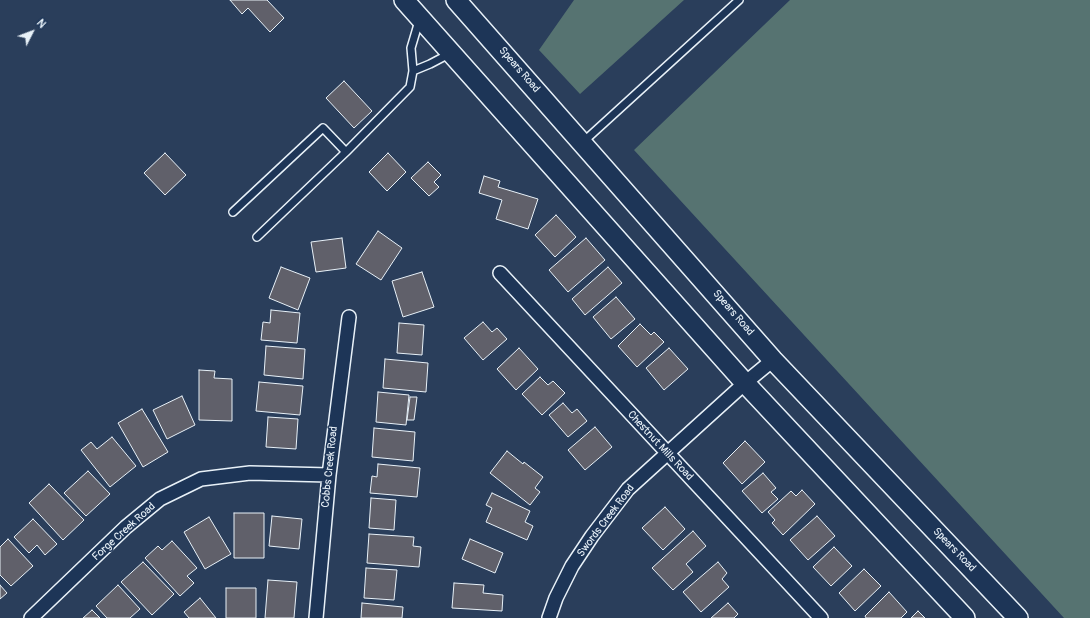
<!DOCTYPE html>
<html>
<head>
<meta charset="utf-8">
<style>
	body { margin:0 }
	#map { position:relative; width:1090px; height:618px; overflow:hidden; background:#2a3e5b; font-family:Pangolin,sans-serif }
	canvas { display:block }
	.north { position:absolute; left:12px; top:12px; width:40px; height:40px; -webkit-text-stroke:3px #1d3557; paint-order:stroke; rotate:48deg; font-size:11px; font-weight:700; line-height:16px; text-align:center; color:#e8f1f8 }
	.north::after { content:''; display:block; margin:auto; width:14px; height:18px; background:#e8f1f8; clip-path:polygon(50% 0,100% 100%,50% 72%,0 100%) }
</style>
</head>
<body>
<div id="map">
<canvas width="1090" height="618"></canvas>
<div class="north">N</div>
</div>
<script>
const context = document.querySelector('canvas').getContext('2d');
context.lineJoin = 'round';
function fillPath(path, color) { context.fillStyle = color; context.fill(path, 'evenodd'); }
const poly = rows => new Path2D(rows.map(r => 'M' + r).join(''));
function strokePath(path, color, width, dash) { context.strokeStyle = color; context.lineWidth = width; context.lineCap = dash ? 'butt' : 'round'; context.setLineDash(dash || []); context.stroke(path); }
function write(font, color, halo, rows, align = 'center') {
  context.font = font + ' Pangolin,sans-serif'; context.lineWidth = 3; context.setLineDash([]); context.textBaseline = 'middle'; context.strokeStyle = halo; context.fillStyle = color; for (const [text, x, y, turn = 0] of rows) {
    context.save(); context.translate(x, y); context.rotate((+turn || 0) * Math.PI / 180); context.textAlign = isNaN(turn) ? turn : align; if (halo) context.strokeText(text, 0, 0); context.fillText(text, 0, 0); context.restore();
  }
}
fillPath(poly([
	[574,0,684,0,580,94,539,50],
	[790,0,1090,0,1090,618,1064,618,634,150]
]), '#567371');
const building = poly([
	[230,0,267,0,284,18,270,32,248,8,242,14,230,0],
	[344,81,372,111,354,128,326,98,344,81],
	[165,153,186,175,165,195,144,173,165,153],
	[388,153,406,172,387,191,369,172,388,153],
	[428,162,441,175,434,182,439,187,429,196,411,178,428,162],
	[484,176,500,181,498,187,538,199,528,229,496,219,502,200,479,193,484,176],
	[556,215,576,237,555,257,535,235,556,215],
	[378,231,402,248,381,280,356,264,378,231],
	[342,238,346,268,316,272,311,242,342,238],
	[586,238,605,260,568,292,549,270,586,238],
	[281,267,310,278,298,310,269,298,281,267],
	[608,267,622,283,585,315,572,299,608,267],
	[422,272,434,307,403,317,392,281,422,272],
	[616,297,635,319,611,339,593,317,616,297],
	[271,310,300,313,297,343,261,340,263,322,270,323,271,310],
	[483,322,492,332,497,328,507,339,483,360,464,338,483,322],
	[399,323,424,325,422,355,397,353,399,323],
	[640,324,651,335,654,332,664,342,637,367,618,346,640,324],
	[266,346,305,349,303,379,264,375,266,346],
	[519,348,538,369,516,390,497,369,519,348],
	[669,348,688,369,664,390,646,368,669,348],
	[385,359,428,363,426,392,383,388,385,359],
	[199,370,215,371,214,378,232,379,232,421,199,420,199,370],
	[540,377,548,385,553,381,565,393,542,415,522,394,540,377],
	[259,382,303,386,300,415,256,411,259,382],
	[378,392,409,395,406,425,376,422,378,392],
	[182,396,195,425,167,439,153,410,182,396],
	[410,397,417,397,414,420,407,420,410,397],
	[563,403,572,413,577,409,587,421,568,437,549,415,563,403],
	[142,409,168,452,143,467,118,423,142,409],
	[268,417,298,419,296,449,266,447,268,417],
	[595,427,612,447,585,470,568,450,595,427],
	[374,428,415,432,413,461,372,457,374,428],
	[112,437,136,466,110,487,81,450,91,442,97,449,112,437],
	[745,441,765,462,742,484,723,463,745,441],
	[507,451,523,464,524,462,543,477,535,488,540,492,530,505,490,473,507,451],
	[378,464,420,468,417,497,370,493,372,476,377,477,378,464],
	[88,471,110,494,86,516,64,493,88,471],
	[763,473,776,488,771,492,778,499,762,513,742,491,763,473],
	[49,484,84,520,63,540,29,503,49,484],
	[802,490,815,504,783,535,772,523,775,520,768,512,791,491,796,496,802,490],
	[492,493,530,511,525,522,533,526,527,540,486,522,492,508,486,505,492,493],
	[371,498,396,500,394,530,369,528,371,498],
	[665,507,685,529,663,550,642,528,665,507],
	[234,513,264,513,264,558,234,558,234,513],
	[272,516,302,519,299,549,269,546,272,516],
	[817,516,835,536,808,560,790,540,817,516],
	[209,517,231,554,205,569,184,532,209,517],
	[33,519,57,544,45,555,37,545,29,553,14,537,33,519],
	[693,531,706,546,686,564,693,572,673,590,652,568,693,531],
	[369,534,414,537,413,546,421,547,419,567,367,563,369,534],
	[8,539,33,566,11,586,0,575,0,547,8,539],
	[470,539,503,553,495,573,462,559,470,539],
	[172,541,197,568,187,576,194,583,180,596,145,558,158,546,162,550,172,541],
	[834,547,852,566,831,586,813,567,834,547],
	[143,562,174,594,152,615,121,582,143,562],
	[718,562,727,573,722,579,729,587,701,612,683,592,718,562],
	[366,568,397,570,394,600,364,598,366,568],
	[864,569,881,586,855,611,839,593,864,569],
	[268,580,297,582,294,618,265,618,268,580],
	[454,583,484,585,483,593,503,595,502,611,452,608,454,583],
	[0,585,7,593,0,599,0,585],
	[118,585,140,609,130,618,107,618,96,606,118,585],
	[226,588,256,588,256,618,226,618,226,588],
	[889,592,907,612,901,618,866,618,865,616,889,592],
	[200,598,216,618,189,618,184,612,200,598],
	[362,603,403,607,402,618,361,618,362,603],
	[728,603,738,614,734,618,711,618,728,603],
	[92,610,100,618,83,618,92,610],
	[918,611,925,618,911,618,918,611]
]);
fillPath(building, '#60606a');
strokePath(building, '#e8f1f8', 1);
const service = poly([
	[413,71,430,64,451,53],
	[582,143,739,0],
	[233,212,323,128,346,152],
	[257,237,346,152,410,87,413,71,411,48,419,21]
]);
const minor = poly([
	[500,273,821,618],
	[31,618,126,527,160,499,201,479,250,473,329,475],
	[316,618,329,475,349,317],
	[549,618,556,598,572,566,592,536,628,489,745,383,773,360]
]);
const secondary = poly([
	[404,0,745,383,965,618],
	[456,0,773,360,1018,618]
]);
strokePath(service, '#e8f1f8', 10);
strokePath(minor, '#e8f1f8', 16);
strokePath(secondary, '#e8f1f8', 22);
strokePath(service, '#1d3557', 7);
strokePath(minor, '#1d3557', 13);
strokePath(secondary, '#1d3557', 19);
write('11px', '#e8f1f8', '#1d3557', [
	["Spears Road",519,70,49],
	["Spears Road",733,313,49],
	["Chestnut Mills Road",660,446,47],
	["Cobbs Creek Road",330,467,-84],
	["Swords Creek Road",606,521,-53],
	["Forge Creek Road",124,532,-42],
	["Spears Road",954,550,46]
]);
</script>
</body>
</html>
